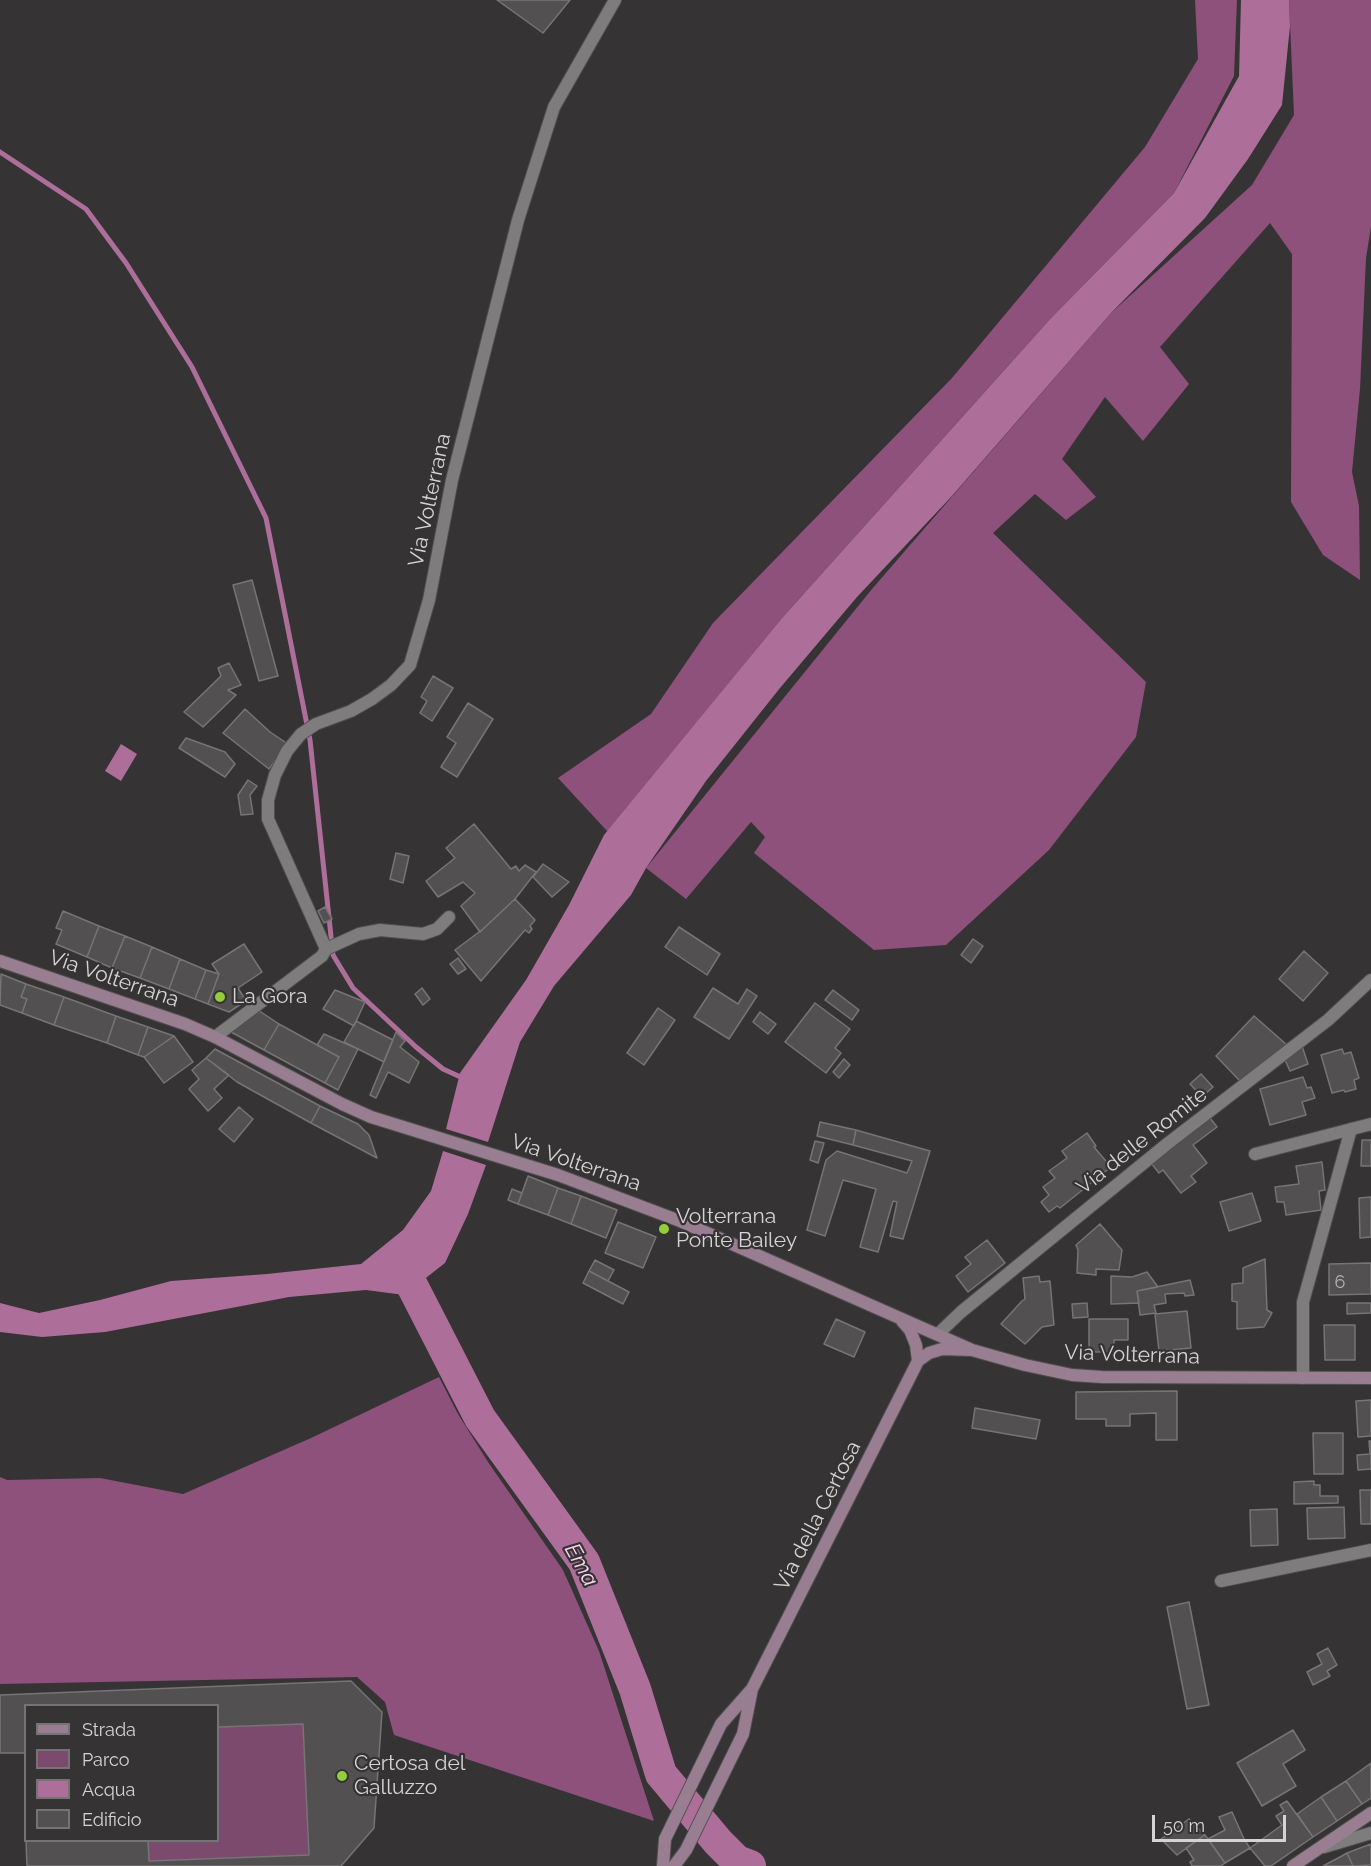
<!DOCTYPE html>
<html>
<head>
<meta charset="utf-8">
<style>
	body { margin:0 }
	#map { position:relative; width:1371px; height:1866px; overflow:hidden; background:#363335; font-family:Raleway,sans-serif }
	canvas { display:block }
	.legend { position:absolute; left:24px; top:1704px; width:195px; height:138px; box-sizing:border-box; background:#363335; border:2px solid #767375; margin:0; padding:8px 10px; list-style:none; font-size:18px; color:#d5d3d4 }
	.legend li { display:flex; align-items:center; gap:12px; height:30px }
	.legend b { width:30px; border:2px solid #767375 }
	.scale { position:absolute; left:1152px; top:1815px; width:134px; height:27px; box-sizing:border-box; border:3px solid #d5d3d4; border-top:0; padding-left:8px; font-size:18px; line-height:21px; white-space:nowrap; color:#d5d3d4; -webkit-text-stroke:4px #363335; paint-order:stroke }
</style>
</head>
<body>
<div id="map">
<canvas width="1371" height="1866"></canvas>
<ul class="legend">
<li><b style="height:8px;background:#987e90"></b>Strada</li>
<li><b style="height:16px;background:#7c4a6d"></b>Parco</li>
<li><b style="height:16px;background:#ad6e9a"></b>Acqua</li>
<li><b style="height:16px;background:#535052"></b>Edificio</li>
</ul>
<div class="scale">50 m</div>
</div>
<script>
const context = document.querySelector('canvas').getContext('2d');
context.lineJoin = 'round';
function fillPath(path, color) { context.fillStyle = color; context.fill(path, 'evenodd'); }
const poly = rows => new Path2D(rows.map(r => 'M' + r).join(''));
function strokePath(path, color, width, dash) { context.strokeStyle = color; context.lineWidth = width; context.lineCap = dash ? 'butt' : 'round'; context.setLineDash(dash || []); context.stroke(path); }
function write(font, color, halo, rows, align = 'center') {
  context.font = font + ' Raleway,sans-serif'; context.lineWidth = 4.5; context.setLineDash([]); context.textBaseline = 'middle'; context.strokeStyle = halo; context.fillStyle = color; for (const [text, x, y, turn = 0] of rows) {
    context.save(); context.translate(x, y); context.rotate((+turn || 0) * Math.PI / 180); context.textAlign = isNaN(turn) ? turn : align; if (halo) context.strokeText(text, 0, 0); context.fillText(text, 0, 0); context.restore();
  }
}
fillPath(poly([
	[303,1724,309,1855,149,1861,148,1841,218,1840,218,1727]
]), '#7c4a6d');
fillPath(poly([
	[1195,0,1237,0,1234,76,1174,193,1051,318,782,618,608,832,558,778,651,714,713,623,952,378,1145,147,1198,59],
	[1289,0,1371,0,1371,227,1366,258,1360,389,1352,472,1359,506,1360,580,1323,555,1291,502,1292,254,1270,223,1160,347,1189,384,1143,441,1105,397,1062,459,1096,497,1066,520,1035,494,993,533,1146,682,1136,737,1049,850,946,945,874,950,754,853,765,837,751,822,686,899,646,868,872,589,1111,313,1252,185,1294,115],
	[439,1377,458,1414,488,1462,563,1570,599,1651,654,1821,394,1735,385,1702,357,1677,0,1684,0,1477,7,1480,100,1478,183,1494,311,1438]
]), '#8d517b');
fillPath(poly([
	[1241,0,1289,0,1290,26,1282,105,1248,159,1205,218,1111,313,952,496,857,597,780,688,706,781,646,868,631,895,554,986,520,1042,488,1142,446,1129,460,1073,526,980,569,905,604,835,782,618,1051,318,1174,193,1239,76],
	[121,744,137,754,121,781,105,771],
	[443,1151,486,1165,468,1214,445,1263,404,1295,366,1290,289,1297,105,1332,42,1337,0,1332,0,1303,39,1313,100,1300,171,1281,267,1274,361,1264,403,1230,431,1191]
]), '#ad6e9a');
strokePath(poly([
	[0,152,86,209,126,263,192,367,266,518,310,740,333,955,353,988,416,1047,443,1069,465,1079]
]), '#ad6e9a', 5);
strokePath(poly([
	[400,1262,480,1418,584,1562,635,1689,661,1774,718,1842,737,1861,750,1866]
]), '#ad6e9a', 32);
const building = poly([
	[497,0,570,0,543,33,497,0],
	[252,580,278,676,259,681,233,585,252,580],
	[229,663,241,685,228,690,236,695,203,727,184,712,221,676,218,668,229,663],
	[433,676,453,688,432,721,420,713,427,701,421,697,433,676],
	[468,703,493,719,457,777,441,767,456,743,447,737,468,703],
	[245,709,270,732,288,744,269,769,223,733,245,709],
	[186,738,225,752,235,764,225,777,179,748,186,738],
	[248,780,257,786,250,795,253,814,241,815,238,795,248,780],
	[474,824,511,869,516,866,519,871,525,865,536,872,515,899,480,932,461,906,475,893,463,882,438,897,426,881,455,858,446,848,474,824],
	[396,853,409,856,403,883,390,879,396,853],
	[543,864,569,882,552,897,533,877,543,864],
	[515,899,535,920,530,926,532,929,529,933,525,930,481,981,455,950,483,929,515,899],
	[325,907,332,919,324,923,318,911,325,907],
	[63,911,99,926,87,957,56,944,62,930,56,928,63,911],
	[99,926,125,936,112,968,87,957,99,926],
	[679,927,720,954,707,975,665,947,679,927],
	[125,936,152,947,140,978,112,968,125,936],
	[973,939,983,946,971,963,961,955,973,939],
	[244,944,262,972,238,988,246,1001,229,1012,208,1004,219,974,212,964,244,944],
	[152,947,180,959,169,989,140,978,152,947],
	[1304,951,1328,973,1303,1001,1279,979,1304,951],
	[458,958,466,969,458,974,450,964,458,958],
	[180,959,206,970,195,999,169,989,180,959],
	[206,970,219,974,208,1004,195,999,206,970],
	[1,974,26,984,21,997,27,999,22,1013,0,1005,1,974],
	[26,984,64,997,54,1025,22,1013,27,999,21,997,26,984],
	[422,988,430,999,423,1005,415,994,422,988],
	[713,988,738,1004,747,989,757,996,729,1039,694,1017,713,988],
	[335,990,365,1002,354,1026,323,1009,335,990],
	[833,990,859,1010,852,1020,825,1000,833,990],
	[64,997,116,1016,107,1043,54,1025,64,997],
	[815,1003,850,1029,835,1048,841,1053,826,1073,785,1042,815,1003],
	[658,1008,675,1020,644,1065,627,1053,658,1008],
	[258,1010,279,1024,264,1050,231,1032,258,1010],
	[760,1012,776,1024,768,1034,753,1022,760,1012],
	[116,1016,148,1027,138,1055,107,1043,116,1016],
	[1254,1016,1287,1045,1240,1081,1216,1056,1254,1016],
	[356,1021,393,1040,384,1062,344,1042,356,1021],
	[279,1024,339,1057,325,1083,264,1050,279,1024],
	[148,1027,174,1036,144,1057,138,1055,148,1027],
	[396,1032,405,1041,400,1047,419,1062,409,1083,388,1072,376,1098,370,1095,396,1032],
	[324,1034,358,1049,338,1090,325,1083,339,1057,317,1045,324,1034],
	[174,1036,193,1062,164,1083,144,1057,174,1036],
	[1302,1046,1308,1064,1290,1071,1285,1060,1302,1046],
	[215,1049,320,1106,311,1123,237,1082,206,1058,215,1049],
	[1342,1049,1344,1054,1351,1052,1359,1078,1354,1080,1356,1089,1345,1092,1344,1090,1332,1093,1321,1055,1342,1049],
	[206,1058,229,1075,214,1089,222,1098,208,1111,189,1089,199,1079,192,1070,206,1058],
	[844,1059,850,1065,839,1078,833,1072,844,1059],
	[1201,1074,1213,1087,1202,1097,1190,1084,1201,1074],
	[1303,1077,1307,1088,1311,1087,1315,1098,1302,1102,1306,1115,1270,1125,1260,1089,1303,1077],
	[320,1106,358,1124,369,1135,377,1158,311,1123,320,1106],
	[239,1107,253,1119,234,1142,219,1129,239,1107],
	[1210,1118,1217,1127,1193,1145,1207,1163,1191,1176,1196,1182,1181,1193,1163,1170,1159,1173,1151,1163,1210,1118],
	[820,1122,856,1130,853,1145,817,1136,820,1122],
	[856,1130,930,1151,903,1239,890,1236,897,1202,893,1201,878,1252,860,1247,876,1189,843,1180,825,1236,807,1230,826,1160,837,1151,907,1173,912,1161,853,1145,856,1130],
	[1087,1133,1096,1146,1094,1147,1111,1167,1060,1208,1057,1206,1049,1212,1041,1202,1049,1195,1043,1187,1055,1178,1049,1171,1067,1158,1062,1151,1087,1133],
	[1362,1140,1371,1140,1371,1166,1361,1166,1362,1140],
	[815,1141,824,1143,818,1163,810,1160,815,1141],
	[1322,1162,1325,1190,1319,1191,1321,1210,1286,1215,1284,1202,1277,1202,1275,1187,1299,1184,1296,1166,1322,1162],
	[528,1176,558,1188,548,1215,518,1204,528,1176],
	[558,1188,581,1196,571,1224,548,1215,558,1188],
	[512,1189,522,1193,518,1204,508,1200,512,1189],
	[1252,1193,1261,1221,1229,1231,1220,1202,1252,1193],
	[581,1196,617,1210,606,1238,571,1224,581,1196],
	[1371,1197,1371,1237,1360,1238,1359,1198,1371,1197],
	[618,1222,656,1237,643,1268,605,1253,618,1222],
	[1100,1224,1122,1250,1119,1270,1096,1269,1096,1275,1077,1273,1078,1250,1076,1245,1100,1224],
	[987,1240,1005,1263,968,1292,956,1276,971,1264,965,1257,987,1240],
	[1265,1259,1267,1310,1272,1313,1264,1327,1237,1329,1237,1302,1232,1301,1232,1284,1243,1283,1243,1268,1265,1259],
	[595,1260,614,1270,608,1281,589,1271,595,1260],
	[1371,1263,1371,1294,1329,1295,1329,1264,1371,1263],
	[589,1271,629,1292,623,1304,583,1283,589,1271],
	[1147,1272,1158,1287,1137,1291,1139,1303,1111,1304,1111,1276,1132,1277,1147,1272],
	[1039,1276,1040,1282,1050,1281,1054,1325,1042,1327,1025,1344,1001,1324,1022,1301,1025,1299,1023,1278,1039,1276],
	[1190,1280,1194,1295,1185,1296,1184,1293,1165,1294,1166,1303,1154,1305,1156,1313,1140,1315,1137,1291,1190,1280],
	[1087,1303,1088,1317,1073,1318,1072,1304,1087,1303],
	[1347,1303,1371,1303,1371,1313,1347,1314,1347,1303],
	[1187,1311,1191,1348,1159,1351,1155,1314,1187,1311],
	[836,1319,865,1332,854,1357,824,1344,836,1319],
	[1089,1319,1128,1319,1128,1340,1114,1340,1114,1352,1089,1352,1089,1319],
	[1324,1325,1355,1325,1355,1360,1325,1360,1324,1325],
	[1177,1391,1177,1440,1156,1440,1156,1413,1130,1414,1130,1426,1106,1426,1106,1419,1076,1419,1076,1392,1177,1391],
	[1371,1400,1371,1436,1358,1437,1356,1401,1371,1400],
	[975,1408,1040,1420,1036,1439,972,1428,975,1408],
	[1313,1433,1343,1433,1343,1474,1314,1474,1313,1433],
	[1369,1441,1371,1441,1371,1469,1358,1470,1357,1455,1370,1454,1369,1441],
	[1314,1481,1314,1485,1320,1485,1320,1496,1338,1496,1338,1503,1294,1504,1294,1482,1314,1481],
	[1360,1490,1371,1490,1371,1524,1361,1524,1360,1490],
	[1344,1507,1345,1538,1308,1539,1307,1508,1344,1507],
	[1277,1509,1278,1545,1251,1546,1250,1510,1277,1509],
	[1189,1602,1209,1705,1187,1709,1167,1607,1189,1602],
	[1328,1648,1337,1665,1327,1671,1330,1676,1313,1685,1307,1672,1322,1664,1317,1654,1328,1648],
	[351,1681,382,1712,374,1828,341,1866,27,1866,26,1840,148,1840,149,1861,309,1855,303,1724,218,1727,218,1706,26,1706,26,1799,25,1753,0,1753,0,1695,351,1681],
	[1293,1730,1305,1750,1283,1764,1296,1786,1262,1806,1237,1763,1293,1730],
	[1371,1763,1371,1798,1362,1804,1346,1781,1371,1763],
	[1346,1781,1362,1804,1337,1821,1321,1797,1346,1781],
	[1321,1797,1337,1821,1313,1837,1297,1814,1321,1797],
	[1287,1801,1313,1837,1271,1866,1265,1866,1250,1848,1282,1825,1276,1816,1284,1811,1280,1805,1287,1801],
	[1232,1812,1244,1839,1250,1848,1225,1863,1208,1839,1225,1830,1219,1817,1232,1812],
	[1189,1819,1205,1835,1177,1855,1161,1839,1189,1819],
	[1205,1835,1225,1863,1221,1866,1192,1866,1190,1862,1194,1860,1186,1848,1205,1835],
	[1371,1844,1371,1865,1353,1866,1347,1853,1371,1844],
	[1347,1853,1353,1866,1323,1866,1340,1857,1347,1853]
]);
fillPath(building, '#535052');
strokePath(building, '#777476', 1.5);
const street = poly([
	[326,949,359,934,380,930,423,934,437,929,449,917],
	[215,1037,322,956,326,949,268,819,268,800,275,775,287,751,301,734,316,724,351,711,372,699,391,685,410,665,429,600,452,480,518,220,554,107,615,0],
	[1255,1154,1371,1124],
	[938,1334,961,1312,1167,1144,1328,1020,1371,980],
	[1303,1378,1303,1302,1351,1129],
	[1221,1581,1371,1550],
	[1324,1847,1371,1833]
]);
const secondary = poly([
	[0,961,185,1024,215,1037,342,1104,371,1117,558,1175,680,1221,972,1350],
	[902,1321,910,1330,916,1345,918,1361],
	[663,1866,665,1839,721,1724,751,1690],
	[674,1866,686,1850,743,1734,752,1689,918,1361,929,1353,942,1349,972,1350,1025,1365,1072,1375,1102,1377,1371,1378],
	[1293,1866,1371,1813]
]);
strokePath(street, '#514f50', 14);
strokePath(secondary, '#514f50', 14);
strokePath(street, '#7f7c7e', 12);
strokePath(secondary, '#987e90', 12);
for (const [x, y, r, color] of [
	[220,997,6,"#93cc3d"],
	[664,1229,6,"#93cc3d"],
	[342,1776,6,"#93cc3d"]
]) { const dot = new Path2D(); dot.arc(x, y, r, 0, 2 * Math.PI); context.fillStyle = color; context.fill(dot); strokePath(dot, '#363335', 2); }
write('18px', '#b4b2b4', null, [
	["6",1340,1283]
]);
write('21px', '#d5d3d4', '#363335', [
	["Via Volterrana",430,500,-78],
	["Via Volterrana",114,979,19],
	["Via delle Romite",1142,1141,-38],
	["Via Volterrana",576,1163,19],
	["Via Volterrana",1132,1355,2],
	["Via della Certosa",818,1516,-63]
]);
write('21px', '#d5d3d4', '#363335', [
	["La Gora",232,997],
	["Volterrana",676,1217],
	["Ponte Bailey",676,1241],
	["Certosa del",354,1764],
	["Galluzzo",354,1788]
], 'left');
write('italic 22px', '#fad5ed', '#363335', [
	["Ema",581,1565,61]
]);
</script>
</body>
</html>
